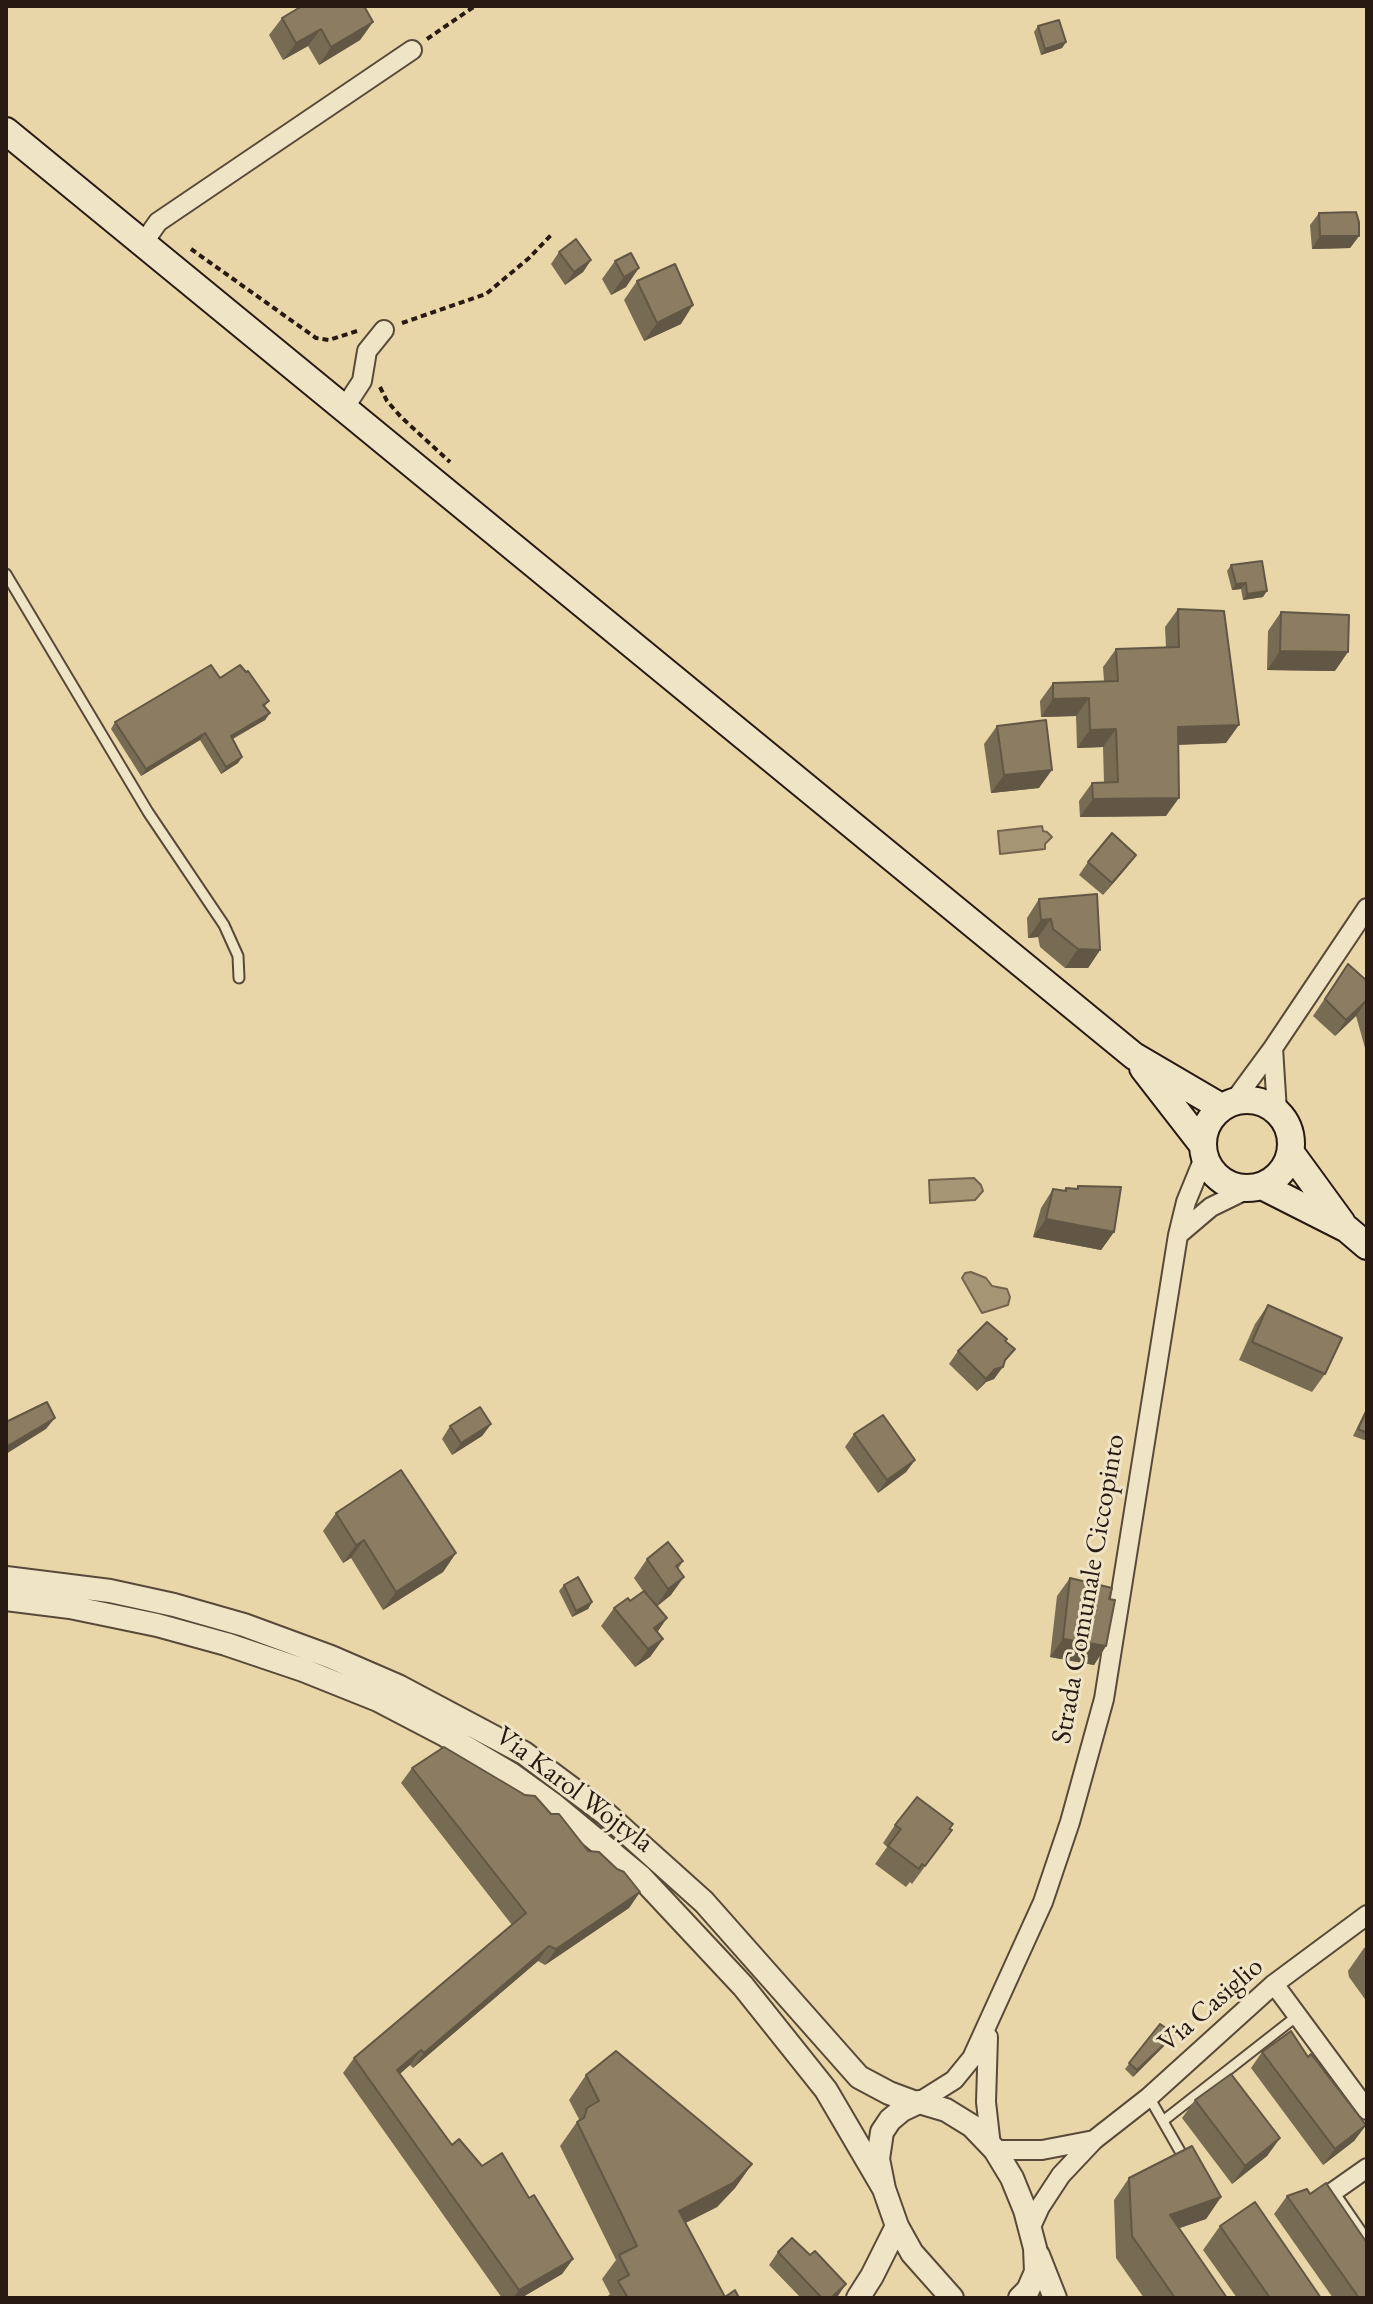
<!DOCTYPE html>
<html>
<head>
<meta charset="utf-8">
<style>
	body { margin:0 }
	#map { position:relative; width:1373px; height:2304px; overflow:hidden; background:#e8d6a9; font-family:"EB Garamond",serif }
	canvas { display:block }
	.frame { position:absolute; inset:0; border:8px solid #281a13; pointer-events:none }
</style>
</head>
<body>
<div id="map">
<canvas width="1373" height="2304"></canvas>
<div class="frame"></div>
</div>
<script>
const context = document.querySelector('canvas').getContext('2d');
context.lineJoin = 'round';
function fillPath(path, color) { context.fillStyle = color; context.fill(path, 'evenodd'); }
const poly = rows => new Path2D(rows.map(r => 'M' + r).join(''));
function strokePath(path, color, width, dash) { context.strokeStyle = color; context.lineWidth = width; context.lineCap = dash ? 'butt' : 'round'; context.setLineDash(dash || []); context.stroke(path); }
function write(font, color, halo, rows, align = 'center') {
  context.font = font + ' "EB Garamond",serif'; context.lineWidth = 6; context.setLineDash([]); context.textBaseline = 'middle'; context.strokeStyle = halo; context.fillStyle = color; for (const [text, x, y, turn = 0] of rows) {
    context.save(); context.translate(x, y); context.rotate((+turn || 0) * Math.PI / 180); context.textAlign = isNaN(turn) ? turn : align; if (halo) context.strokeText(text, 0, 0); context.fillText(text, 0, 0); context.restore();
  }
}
const water = poly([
	[1042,826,1043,831,1047,832,1052,837,1045,844,1045,849,1000,854,998,831,1042,826],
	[974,1178,981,1185,983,1191,975,1200,930,1203,929,1180,974,1178],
	[971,1272,986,1278,992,1286,1007,1289,1010,1297,1008,1305,982,1313,962,1278,965,1273,971,1272]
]);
fillPath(water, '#a79676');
strokePath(water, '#74644e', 2);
const service = poly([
	[6,574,148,812,224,925,238,956,239,978],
	[1149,2097,1185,2160],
	[1163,2121,1297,2016]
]);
const minor = poly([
	[144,242,158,222,412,50],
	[343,410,362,381,367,351,384,330],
	[1273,1048,1277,1111],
	[1234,1101,1273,1048,1367,908],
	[1178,1235,1211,1207,1248,1189],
	[1274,1984,1367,2110],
	[988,2037,986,2102,991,2146],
	[919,2102,954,2080,972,2058,1043,1902,1070,1822,1104,1699,1178,1235,1186,1202,1204,1158],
	[995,2150,1042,2150,1094,2140],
	[1367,2168,1330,2194,1367,2248],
	[1030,2229,1040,2207,1061,2175,1094,2140,1149,2097,1274,1984,1367,1915]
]);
const tertiary = poly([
	[6,1578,110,1591,174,1605,244,1625,331,1657,398,1686,524,1753,606,1814,704,1902,859,2077,889,2093,916,2103],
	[6,1599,70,1607,157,1625,226,1644,303,1670,378,1700,445,1735,511,1774,554,1805,641,1877,743,1986,826,2090,884,2189],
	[1038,2255,1055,2298],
	[858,2298,872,2276,897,2226],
	[952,2298,912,2253,897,2226,884,2189,878,2159,882,2132,890,2120,902,2110,919,2102,946,2110,972,2126,995,2150,1012,2178,1025,2210,1035,2248,1036,2272,1028,2290,1020,2298]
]);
const secondary = poly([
	[6,131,1134,1056,1221,1107],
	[1143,1068,1202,1144],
	'1203 1144a44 44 0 1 1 88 0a44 44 0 1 1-88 0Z',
	[1291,1153,1342,1223],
	[1262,1186,1347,1229,1367,1246]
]);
strokePath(service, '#584938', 13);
strokePath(minor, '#584938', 22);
strokePath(tertiary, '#584938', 26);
strokePath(secondary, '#281a13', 30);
strokePath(poly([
	[427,39,475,6],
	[191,249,316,338,329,340,357,331],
	[402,323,486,294,529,258,552,234],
	[380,387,387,401,401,417,450,462]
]), '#281a13', 4, [6, 4]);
strokePath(service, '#f0e4c7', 9);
strokePath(minor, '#f0e4c7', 18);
strokePath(tertiary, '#f0e4c7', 22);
strokePath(secondary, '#f0e4c7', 26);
fillPath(poly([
	[282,18,373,22,360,40,319,65,308,46,283,60,269,35],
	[1038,26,1066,42,1062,48,1041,55,1034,32],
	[1319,213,1359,236,1350,248,1312,249,1310,225],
	[559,252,591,260,583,272,565,285,551,264],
	[631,253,626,287,611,295,602,279,615,261],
	[637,281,681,324,644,341,624,300],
	[1231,565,1263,597,1243,600,1241,589,1232,590,1227,571],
	[1178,609,1226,743,1178,745,1166,816,1080,817,1079,801,1092,783,1104,782,1103,747,1077,748,1076,716,1041,717,1040,701,1053,683,1104,681,1103,667,1116,649,1166,648,1165,627],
	[1281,612,1335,671,1267,670,1268,631],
	[246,672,269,701,265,706,270,713,265,720,233,739,242,757,238,763,221,774,200,740,141,776,111,729,115,722,220,678],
	[997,726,1039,788,991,793,984,744],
	[1088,862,1127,867,1103,895,1079,875],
	[1039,899,1100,950,1088,968,1065,968,1040,947,1038,937,1028,938,1027,918],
	[1348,964,1367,981,1367,1055,1356,1016,1335,1036,1313,1016],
	[1078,1186,1114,1232,1101,1250,1033,1237,1041,1208,1053,1189,1064,1190,1066,1188,1076,1189],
	[1268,1305,1325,1374,1312,1392,1239,1360,1255,1324],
	[1005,1341,1004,1364,994,1379,986,1382,977,1391,949,1364,958,1351],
	[1367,1407,1367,1441,1353,1436],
	[491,1424,482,1436,452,1455,442,1439,450,1426],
	[854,1434,915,1460,906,1472,878,1493,845,1447],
	[336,1513,456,1553,443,1572,383,1610,351,1558,343,1563,323,1531],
	[647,1559,683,1561,678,1569,671,1595,657,1606,667,1618,657,1632,663,1639,650,1657,635,1667,601,1626,614,1608,630,1601,643,1591,634,1578],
	[1070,1578,1109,1599,1106,1646,1094,1665,1050,1657,1057,1596],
	[564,1585,592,1602,588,1609,572,1617,559,1591],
	[412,1768,551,1814,588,1851,640,1892,629,1908,545,1965,538,1961,413,2068,410,2065,400,2074,452,2145,529,2198,573,2259,562,2274,521,2298,502,2298,343,2073,354,2058,512,1925,401,1783],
	[895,1825,952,1830,912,1884,910,1882,906,1887,875,1864,887,1847,883,1843],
	[1367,1946,1367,2002,1349,1977,1348,1971,1364,1948],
	[1160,2024,1175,2034,1170,2040,1133,2077,1125,2069],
	[1262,2052,1308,2057,1366,2125,1354,2141,1323,2165,1251,2068],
	[586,2075,752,2164,735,2188,717,2207,685,2223,725,2297,739,2298,606,2298,610,2294,602,2279,616,2260,560,2146,579,2119,569,2100],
	[1195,2100,1280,2138,1267,2156,1232,2184,1182,2118],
	[1129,2178,1221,2197,1206,2219,1179,2228,1227,2298,1144,2298,1116,2258,1114,2200],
	[1310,2194,1367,2298,1333,2298,1274,2214,1287,2196],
	[1220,2226,1321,2298,1237,2298,1203,2250],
	[778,2252,838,2296,836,2298,801,2298,769,2265]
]), '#786b53');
fillPath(poly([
	[373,22,360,40,319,65,331,47],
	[321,29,308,46,283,60,296,43],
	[1066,42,1062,48,1041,55,1045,49],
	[1320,236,1359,236,1350,248,1312,249],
	[591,260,583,272,565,285,574,272],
	[639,268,626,287,611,295,624,277],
	[693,305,681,324,644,341,657,323],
	[1246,583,1241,589,1232,590,1236,584],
	[1267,591,1263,597,1243,600,1247,594],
	[1280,651,1348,652,1335,671,1267,670],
	[1089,698,1076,716,1041,717,1053,699],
	[270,713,265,720,226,742,231,736],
	[1239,725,1226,743,1165,745,1178,727],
	[1116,729,1103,747,1077,748,1090,730],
	[205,733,200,740,141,776,146,769],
	[242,757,238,763,221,774,226,767],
	[1052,770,1039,788,991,793,1004,775],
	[1179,798,1166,816,1080,817,1093,799],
	[1136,855,1127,867,1103,895,1112,883],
	[1051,919,1038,937,1028,938,1041,920],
	[1078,949,1100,950,1088,968,1065,968],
	[1367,1000,1356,1016,1335,1036,1346,1020],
	[1046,1219,1114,1232,1101,1250,1033,1237],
	[1015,1349,1000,1368,1003,1367,994,1379,986,1382,977,1391,986,1379],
	[55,1418,46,1429,6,1454,6,1447],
	[491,1424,482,1436,452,1455,461,1443],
	[915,1460,906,1472,878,1493,887,1480],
	[364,1540,351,1558,343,1563,356,1545],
	[456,1553,443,1572,383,1610,396,1592],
	[684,1577,671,1595,655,1608,668,1589],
	[592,1602,588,1609,572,1617,576,1611],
	[667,1618,654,1637,654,1628],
	[663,1639,650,1657,635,1667,648,1649],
	[1063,1639,1106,1646,1094,1665,1050,1657],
	[640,1892,629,1908,545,1965,556,1949],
	[549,1946,538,1961,413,2068,424,2053],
	[1175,2034,1170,2040,1133,2077,1137,2070],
	[421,2050,410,2065,386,2085,397,2070],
	[1366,2125,1354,2141,1323,2165,1335,2149],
	[1280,2138,1267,2156,1232,2184,1245,2166],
	[752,2164,735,2188,717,2207,662,2235,679,2211],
	[1221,2197,1206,2219,1154,2237,1170,2215],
	[573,2259,562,2274,521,2298,513,2298,519,2290],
	[846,2284,838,2296,836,2298,831,2298]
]), '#625744');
const building = poly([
	[302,6,364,6,373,22,331,47,321,29,296,43,282,18,302,6],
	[1059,20,1066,42,1045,49,1038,26,1059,20],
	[1356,212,1359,222,1359,236,1320,236,1319,213,1356,212],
	[576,239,591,260,574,272,559,252,576,239],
	[631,253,639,268,624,277,615,261,631,253],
	[675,264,693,305,657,323,637,281,675,264],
	[1262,561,1267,591,1247,594,1246,583,1236,584,1231,565,1262,561],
	[1178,609,1224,611,1239,725,1178,727,1179,798,1093,799,1092,783,1118,782,1116,729,1090,730,1089,698,1053,699,1053,683,1118,681,1116,649,1179,647,1178,609],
	[1281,612,1349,615,1348,652,1280,651,1281,612],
	[211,665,220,678,240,665,246,672,248,671,269,701,263,705,270,713,231,736,242,757,226,767,205,733,146,769,115,722,211,665],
	[1046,720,1052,770,1004,775,997,726,1046,720],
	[1112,833,1136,855,1112,883,1088,862,1112,833],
	[1097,894,1100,950,1078,949,1053,929,1051,919,1041,920,1039,899,1097,894],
	[1348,964,1367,981,1367,1000,1346,1020,1325,999,1348,964],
	[1078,1186,1121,1187,1114,1232,1046,1219,1053,1189,1066,1191,1066,1188,1078,1189,1078,1186],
	[1268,1305,1342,1338,1325,1374,1252,1342,1268,1305],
	[987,1322,1007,1339,1005,1341,1015,1349,1005,1360,1003,1367,995,1369,986,1379,958,1351,987,1322],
	[47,1402,55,1418,6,1447,6,1422,47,1402],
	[480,1407,491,1424,461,1443,450,1426,480,1407],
	[1367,1410,1367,1433,1358,1429,1367,1410],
	[883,1415,915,1460,887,1480,854,1434,883,1415],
	[401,1470,456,1553,396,1592,364,1540,356,1545,336,1513,401,1470],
	[668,1542,683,1561,676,1566,684,1577,668,1589,647,1559,668,1542],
	[578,1577,592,1602,576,1611,564,1585,578,1577],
	[1070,1578,1112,1588,1109,1599,1115,1600,1106,1646,1063,1639,1070,1578],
	[644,1591,667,1618,654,1628,663,1639,648,1649,614,1608,628,1598,630,1601,644,1591],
	[444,1747,525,1795,535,1796,551,1814,559,1814,588,1851,599,1852,617,1869,624,1872,640,1892,556,1949,549,1946,424,2053,421,2050,397,2070,452,2145,459,2139,482,2166,502,2153,529,2198,534,2195,573,2259,519,2290,354,2058,526,1913,412,1768,444,1747],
	[917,1797,953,1824,949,1829,952,1830,925,1866,922,1864,919,1869,888,1846,901,1829,895,1825,917,1797],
	[1160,2024,1175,2034,1137,2070,1129,2063,1160,2024],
	[1291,2031,1308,2057,1311,2054,1366,2125,1335,2149,1262,2052,1291,2031],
	[616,2051,752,2164,733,2183,679,2211,725,2297,735,2290,739,2298,628,2298,618,2281,629,2275,619,2255,637,2246,577,2122,584,2118,587,2108,599,2101,586,2075,616,2051],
	[1231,2074,1280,2138,1245,2166,1195,2100,1231,2074],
	[1192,2146,1221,2197,1170,2215,1227,2298,1175,2298,1132,2236,1129,2178,1192,2146],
	[1326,2183,1367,2243,1367,2298,1359,2298,1287,2196,1307,2189,1310,2194,1326,2183],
	[1255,2202,1321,2298,1270,2298,1220,2226,1255,2202],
	[792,2238,810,2255,815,2251,846,2284,831,2298,822,2298,778,2252,792,2238]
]);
fillPath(building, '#8c7c61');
strokePath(building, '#625744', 2);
write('28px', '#281a13', '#f0e4c7', [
	["Strada Comunale Ciccopinto",1089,1589,-80],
	["Via Karol Wojtyla",574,1790,37],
	["Via Casiglio",1211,2005,-41]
]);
</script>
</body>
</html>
